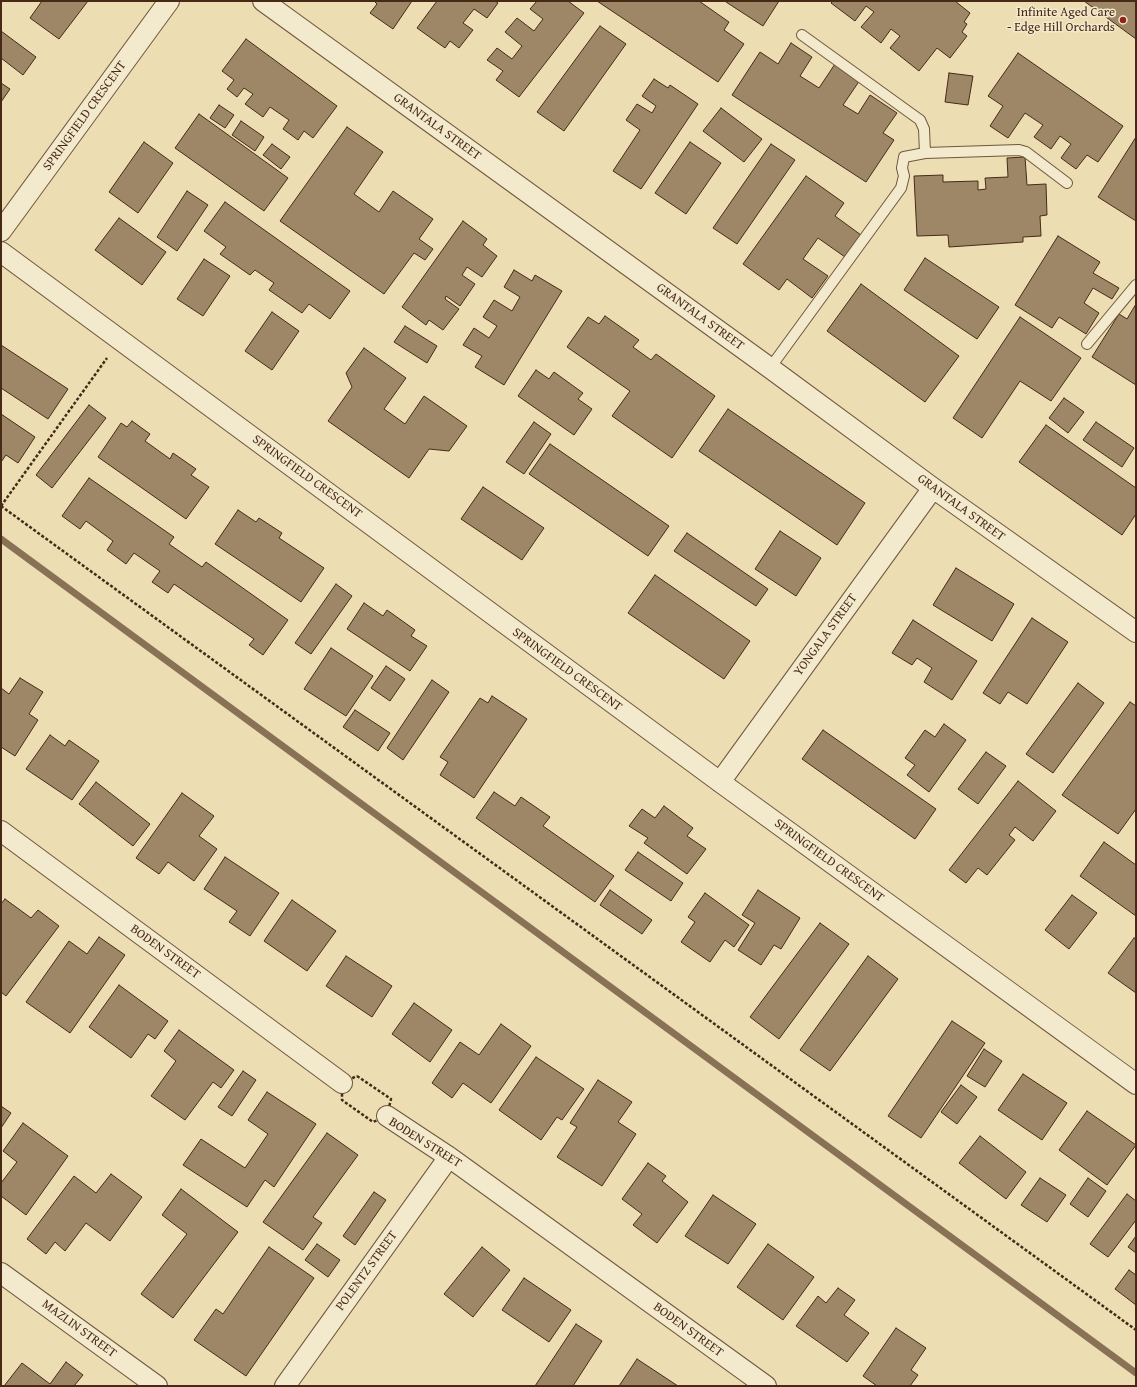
<!DOCTYPE html>
<html>
<head>
<meta charset="utf-8">
<style>
	body { margin:0 }
	#map { position:relative; width:1137px; height:1387px; overflow:hidden; background:#ecddb2; font-family:"Gentium Book Plus",serif }
	canvas { display:block }
	.frame { position:absolute; inset:0; border:2px solid #472a16; pointer-events:none }
</style>
</head>
<body>
<div id="map">
<canvas width="1137" height="1387"></canvas>
<div class="frame"></div>
</div>
<script>
const context = document.querySelector('canvas').getContext('2d');
context.lineJoin = 'round';
const poly = rows => new Path2D(rows.map(r => 'M' + r).join(''));
function strokePath(path, color, width, dash) { context.strokeStyle = color; context.lineWidth = width; context.lineCap = dash ? 'butt' : 'round'; context.setLineDash(dash || []); context.stroke(path); }
function fillPath(path, color) { context.fillStyle = color; context.fill(path, 'evenodd'); }
function write(font, color, halo, rows, align = 'center') {
  context.font = font + ' "Gentium Book Plus",serif'; context.lineWidth = 3; context.setLineDash([]); context.textBaseline = 'middle'; context.strokeStyle = halo; context.fillStyle = color; for (const [text, x, y, turn = 0] of rows) {
    context.save(); context.translate(x, y); context.rotate((+turn || 0) * Math.PI / 180); context.textAlign = isNaN(turn) ? turn : align; if (halo) context.strokeText(text, 0, 0); context.fillText(text, 0, 0); context.restore();
  }
}
strokePath(poly([
	[1,539,1136,1373]
]), '#887154', 7);
const building = poly([
	[42,1,88,1,59,39,30,18,42,1],
	[374,1,412,1,393,29,370,13,377,4,374,1],
	[437,1,495,1,498,3,487,18,474,9,463,23,473,30,459,48,450,41,445,48,417,28,437,1],
	[537,1,568,1,584,13,519,97,496,80,503,71,487,60,497,48,512,59,522,46,505,32,517,18,534,31,543,19,530,9,537,1],
	[597,1,699,1,729,22,724,30,744,44,718,82,597,1],
	[727,1,779,1,763,26,726,2,727,1],
	[833,1,955,1,970,13,964,22,967,24,962,32,967,36,950,58,937,48,919,71,890,48,900,36,891,29,881,43,861,27,874,12,866,6,855,21,831,3,833,1],
	[1084,1,1136,1,1136,39,1084,1],
	[600,26,626,44,564,131,537,112,600,26],
	[1,31,36,57,23,75,1,58,1,31],
	[246,39,337,106,313,138,304,131,298,140,283,129,289,120,270,107,263,117,245,104,253,94,244,88,237,97,227,89,234,80,222,71,246,39],
	[791,43,812,57,800,76,819,88,835,64,860,80,843,105,858,114,870,95,897,113,883,133,894,140,866,182,732,95,760,52,778,64,791,43],
	[1018,53,1123,126,1098,162,1087,155,1076,169,1061,158,1071,144,1060,136,1051,149,1034,137,1043,125,1025,113,1008,138,990,126,1003,106,988,96,1018,53],
	[949,73,973,76,968,105,945,102,949,73],
	[654,79,668,88,670,85,698,104,641,189,613,171,640,130,626,120,637,104,652,113,656,106,642,96,654,79],
	[1,83,10,89,1,102,1,83],
	[219,105,234,115,225,128,210,118,219,105],
	[721,108,762,139,744,162,703,131,721,108],
	[199,114,288,178,264,211,175,148,199,114],
	[241,121,264,137,255,151,232,135,241,121],
	[347,127,383,152,354,194,379,212,393,191,433,219,419,239,433,249,425,260,414,253,384,294,280,221,347,127],
	[1136,137,1136,221,1098,197,1136,137],
	[144,142,173,163,138,213,109,192,144,142],
	[690,142,721,163,686,214,655,193,690,142],
	[272,144,290,157,281,169,263,155,272,144],
	[771,144,795,160,737,244,713,228,771,144],
	[1025,157,1027,185,1046,184,1047,215,1040,216,1041,236,1023,237,1023,242,949,247,948,235,917,236,914,176,943,175,943,182,978,181,978,190,986,189,985,178,1008,177,1007,158,1025,157],
	[806,176,844,203,835,216,861,235,845,257,818,238,803,259,828,276,812,298,787,279,779,290,743,264,806,176],
	[187,191,208,205,177,251,157,237,187,191],
	[225,202,350,291,330,319,309,304,302,313,269,290,274,283,255,270,250,275,220,254,226,247,204,231,225,202],
	[119,218,166,252,142,285,95,250,119,218],
	[463,221,487,239,483,245,497,256,482,277,467,267,462,275,475,284,460,306,446,296,445,299,459,309,443,330,429,320,426,325,402,307,463,221],
	[1058,236,1100,262,1093,273,1119,288,1112,299,1093,288,1084,303,1099,313,1086,334,1059,317,1052,328,1015,305,1058,236],
	[925,258,999,307,977,339,904,290,925,258],
	[204,259,230,276,203,316,177,299,204,259],
	[514,270,532,281,535,275,562,291,504,385,475,367,482,356,463,345,474,328,489,338,497,326,483,317,494,300,512,311,520,297,504,287,514,270],
	[861,284,959,356,925,402,827,331,861,284],
	[1136,304,1136,385,1092,357,1119,314,1127,319,1136,304],
	[272,312,299,331,272,370,245,351,272,312],
	[605,316,639,340,633,347,651,360,656,354,715,396,672,458,612,416,630,391,567,347,588,317,599,324,605,316],
	[1020,317,1081,358,1051,401,1020,381,982,438,953,418,1020,317],
	[405,326,437,346,427,363,394,342,405,326],
	[1,345,68,389,48,419,1,388,1,345],
	[364,348,406,378,384,409,405,424,424,396,467,426,449,451,429,449,409,478,328,421,352,387,346,373,364,348],
	[536,370,549,379,554,372,583,393,578,399,592,409,574,435,518,396,536,370],
	[1064,398,1084,412,1068,433,1049,418,1064,398],
	[89,405,106,418,52,488,36,475,89,405],
	[728,409,865,503,837,545,699,451,728,409],
	[1,414,35,437,18,463,6,455,1,462,1,414],
	[132,421,150,434,145,441,170,459,173,453,196,469,191,475,209,487,186,519,98,457,121,423,127,427,132,421],
	[534,422,551,434,524,474,506,462,534,422],
	[1096,422,1134,448,1122,467,1083,440,1096,422],
	[1046,425,1136,488,1136,514,1122,535,1019,462,1046,425],
	[550,444,669,526,648,556,529,474,550,444],
	[89,478,174,537,169,544,202,567,206,562,288,620,263,655,249,645,254,639,174,584,168,593,152,582,160,571,134,553,126,564,107,550,113,541,86,521,80,529,62,516,89,478],
	[483,487,544,528,522,560,461,519,483,487],
	[238,510,256,522,259,518,282,533,279,538,324,568,301,602,215,544,238,510],
	[780,531,821,558,796,596,755,569,780,531],
	[687,533,768,589,756,606,674,551,687,533],
	[956,568,1014,604,992,641,933,605,956,568],
	[655,575,750,641,724,679,628,613,655,575],
	[336,584,352,596,311,654,295,643,336,584],
	[364,603,383,616,387,610,415,630,411,636,427,646,410,671,347,629,364,603],
	[1032,618,1068,642,1027,704,1008,692,1000,704,983,693,1032,618],
	[913,620,977,661,952,700,924,682,932,668,917,658,912,665,892,653,913,620],
	[331,648,373,676,346,716,304,689,331,648],
	[386,666,405,679,390,701,371,688,386,666],
	[20,678,43,692,29,714,38,720,15,756,1,747,1,688,9,694,20,678],
	[432,680,449,692,403,760,387,748,432,680],
	[1078,683,1104,703,1053,773,1026,754,1078,683],
	[492,696,527,719,474,798,440,775,448,762,440,757,480,698,488,703,492,696],
	[1130,702,1136,706,1136,809,1118,834,1062,795,1130,702],
	[355,710,390,733,378,751,343,727,355,710],
	[944,724,966,740,929,792,907,775,915,765,905,758,925,730,935,737,944,724],
	[823,730,936,809,915,839,802,759,823,730],
	[50,735,65,746,69,740,99,761,72,800,26,769,50,735],
	[986,752,1006,766,978,804,958,789,986,752],
	[1018,781,1056,811,1033,841,1015,827,1009,835,1015,840,987,875,978,868,966,883,949,870,1018,781],
	[96,782,150,824,133,846,79,804,96,782],
	[494,792,515,806,521,797,550,817,543,826,614,876,595,902,476,818,494,792],
	[182,793,214,816,199,836,217,849,194,881,168,862,159,874,136,858,182,793],
	[664,806,693,828,687,836,706,849,687,874,644,843,648,838,629,826,642,809,655,818,664,806],
	[1104,842,1136,865,1136,916,1080,876,1104,842],
	[638,852,683,883,671,901,625,870,638,852],
	[225,857,279,893,250,936,229,922,237,911,204,889,225,857],
	[610,890,652,920,642,934,600,905,610,890],
	[758,890,800,918,781,949,774,945,761,965,738,950,755,923,742,915,758,890],
	[705,893,749,925,734,947,725,940,710,962,681,942,695,922,688,917,705,893],
	[1072,895,1097,913,1069,949,1045,930,1072,895],
	[5,899,31,918,38,910,59,926,6,996,1,992,1,904,5,899],
	[292,900,336,931,307,971,264,941,292,900],
	[820,923,849,944,779,1039,750,1017,820,923],
	[99,937,125,955,70,1033,26,1002,69,941,87,954,99,937],
	[1134,938,1136,939,1136,993,1108,973,1134,938],
	[346,956,392,986,372,1017,326,986,346,956],
	[868,956,898,979,830,1071,800,1050,868,956],
	[119,985,168,1021,155,1039,148,1034,131,1058,89,1027,119,985],
	[414,1003,452,1030,430,1062,392,1034,414,1003],
	[952,1021,985,1043,921,1138,888,1116,952,1021],
	[501,1024,531,1046,491,1103,463,1083,452,1098,432,1083,460,1042,479,1055,501,1024],
	[179,1030,234,1070,221,1088,213,1082,185,1120,151,1096,176,1061,164,1051,179,1030],
	[984,1049,1002,1061,985,1087,967,1076,984,1049],
	[536,1057,584,1089,562,1120,557,1117,541,1140,499,1110,536,1057],
	[243,1071,256,1080,232,1116,218,1107,243,1071],
	[1023,1074,1067,1103,1042,1140,998,1110,1023,1074],
	[598,1080,632,1102,618,1122,636,1134,602,1186,557,1157,577,1127,570,1123,598,1080],
	[961,1085,977,1097,957,1124,941,1112,961,1085],
	[267,1092,316,1124,274,1187,265,1180,247,1207,183,1165,201,1139,245,1168,268,1134,248,1120,267,1092],
	[1,1106,11,1113,1,1128,1,1106],
	[1087,1111,1136,1145,1107,1185,1059,1150,1087,1111],
	[23,1123,68,1156,26,1215,1,1196,1,1183,17,1162,3,1151,23,1123],
	[327,1133,358,1155,313,1217,322,1223,303,1250,263,1222,327,1133],
	[980,1136,1026,1172,1006,1199,959,1163,980,1136],
	[648,1163,666,1176,662,1181,688,1202,657,1243,633,1225,642,1214,622,1199,648,1163],
	[111,1174,142,1197,110,1241,86,1223,65,1251,55,1242,46,1254,27,1239,74,1176,96,1193,111,1174],
	[1040,1178,1066,1195,1047,1222,1021,1205,1040,1178],
	[1088,1178,1106,1191,1088,1217,1070,1204,1088,1178],
	[181,1189,238,1232,173,1318,141,1294,187,1234,162,1215,181,1189],
	[374,1192,386,1200,355,1245,343,1236,374,1192],
	[1127,1194,1136,1201,1136,1220,1108,1257,1090,1244,1127,1194],
	[713,1195,756,1224,728,1264,685,1236,713,1195],
	[1136,1236,1136,1253,1128,1247,1136,1236],
	[317,1244,340,1260,328,1277,305,1260,317,1244],
	[768,1244,814,1277,783,1320,737,1287,768,1244],
	[269,1247,314,1278,246,1376,194,1340,216,1309,223,1314,269,1247],
	[482,1247,510,1270,473,1317,444,1294,482,1247],
	[1129,1270,1136,1275,1136,1305,1115,1289,1129,1270],
	[524,1278,571,1310,549,1342,502,1310,524,1278],
	[838,1288,855,1300,844,1315,869,1333,847,1362,796,1326,818,1296,826,1303,838,1288],
	[576,1324,602,1341,573,1386,535,1386,576,1324],
	[896,1328,926,1348,911,1370,918,1375,910,1386,877,1386,863,1376,896,1328],
	[637,1359,678,1386,619,1386,637,1359],
	[66,1362,83,1375,74,1386,4,1386,22,1363,50,1384,66,1362]
]);
fillPath(building, '#9d8767');
strokePath(building, '#472a16', 1);
const lane = poly([
	[925,153,1019,150,1026,152,1067,183],
	[1087,344,1136,285],
	[770,368,901,188,904,176,902,168,904,157,925,153,924,129,920,120,802,35]
]);
const street = poly([
	[263,1,770,368,933,488,1136,632],
	[1,231,169,1],
	[1,252,720,782,1136,1084],
	[720,782,933,488],
	[1,831,342,1083],
	[387,1116,449,1157,766,1386],
	[1,1273,157,1386],
	[285,1386,449,1157]
]);
strokePath(lane, '#70573d', 12);
strokePath(street, '#70573d', 22);
strokePath(poly([
	[1,506,1136,1330],
	[1,506,107,358],
	[357,1076,391,1099,387,1116,373,1122,342,1100,342,1083,357,1076]
]), '#472a16', 2.5, [3, 2]);
strokePath(lane, '#f3e9cd', 10);
strokePath(street, '#f3e9cd', 20);
for (const [x, y, r, color] of [
	[1123,20,4,"#8f2418"]
]) { const dot = new Path2D(); dot.arc(x, y, r, 0, 2 * Math.PI); context.fillStyle = color; context.fill(dot); strokePath(dot, '#f3e9cd', 1.5); }
write('13px', '#472a16', '#f3e9cd', [
	["Infinite Aged Care",1115,13],
	["- Edge Hill Orchards",1115,28]
], 'right');
write('13px', '#472a16', '#f3e9cd', [
	["SPRINGFIELD CRESCENT",85,116,-54],
	["GRANTALA STREET",437,127,36],
	["GRANTALA STREET",700,317,36],
	["SPRINGFIELD CRESCENT",307,477,36],
	["GRANTALA STREET",961,508,36],
	["YONGALA STREET",826,635,-54],
	["SPRINGFIELD CRESCENT",567,670,36],
	["SPRINGFIELD CRESCENT",829,861,36],
	["BODEN STREET",165,952,36],
	["BODEN STREET",425,1143,32],
	["POLENTZ STREET",367,1271,-54],
	["MAZLIN STREET",79,1329,36],
	["BODEN STREET",688,1330,36]
]);
</script>
</body>
</html>
